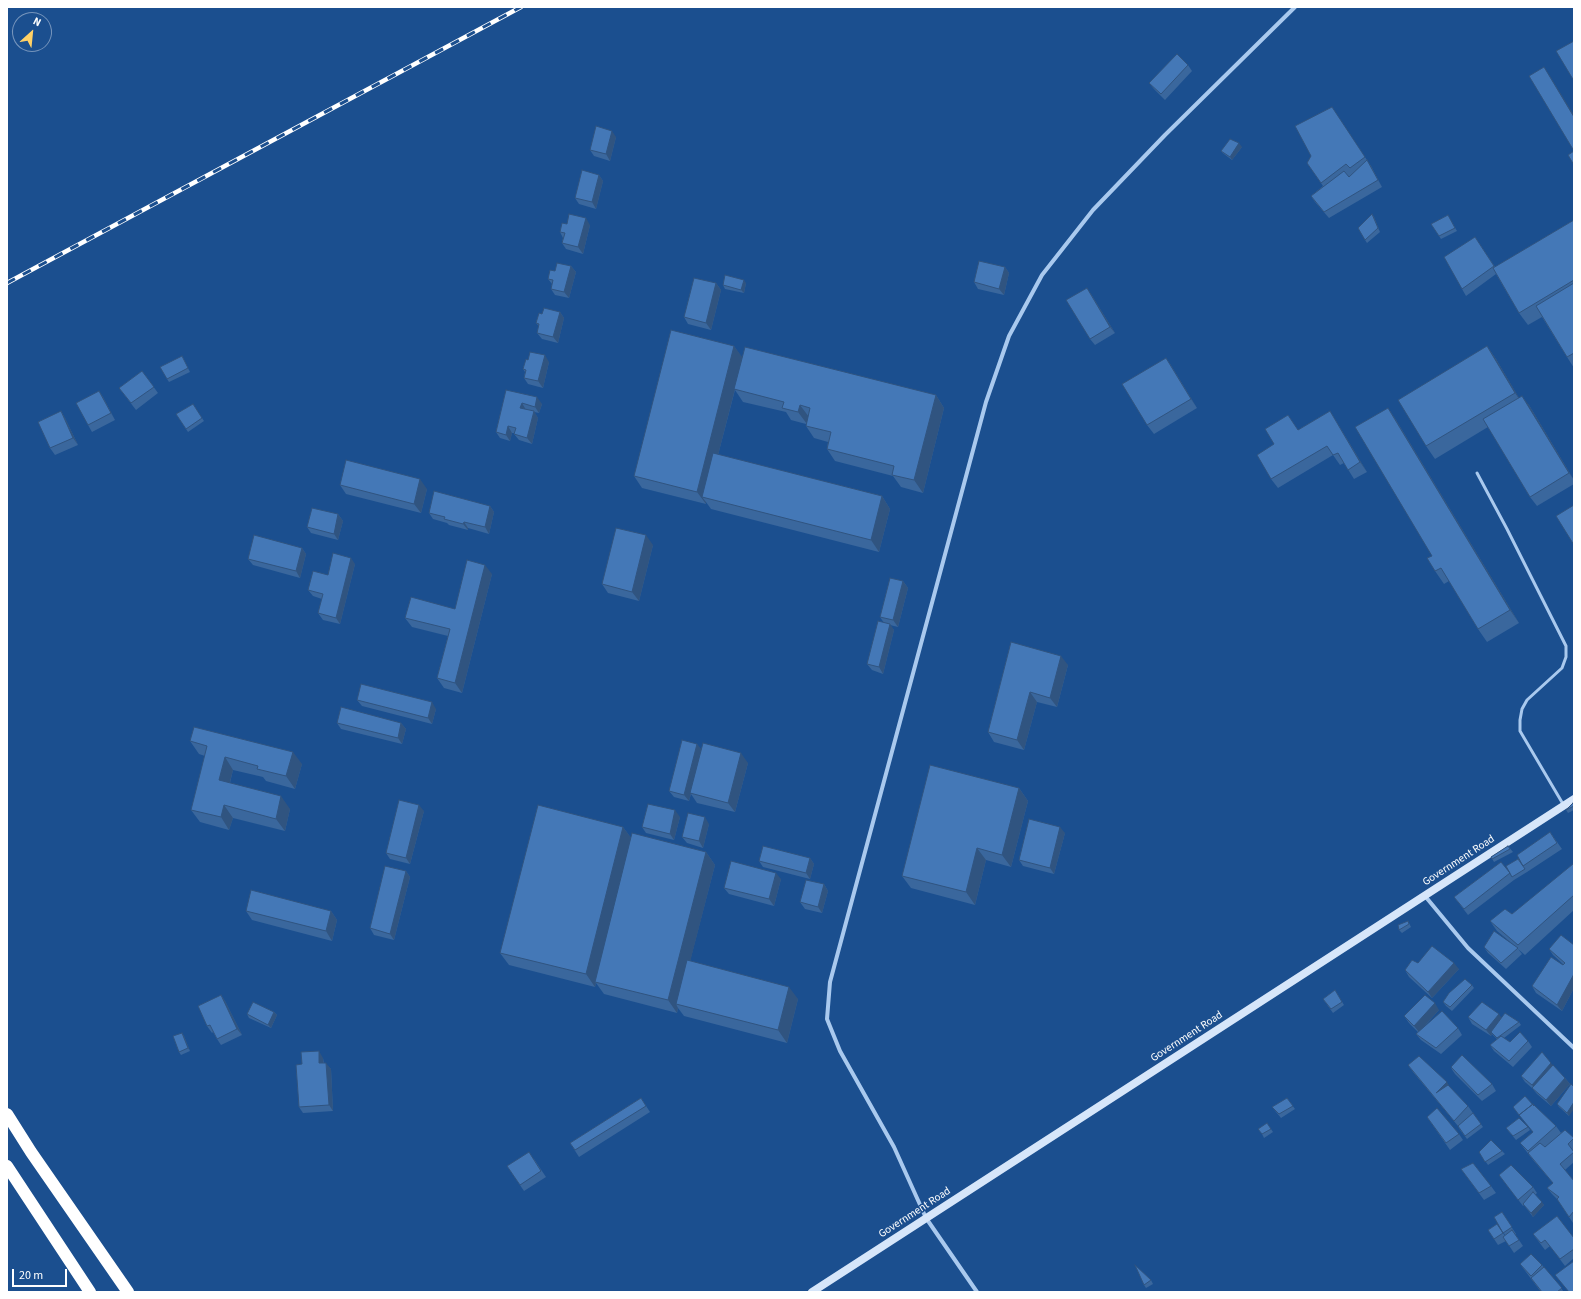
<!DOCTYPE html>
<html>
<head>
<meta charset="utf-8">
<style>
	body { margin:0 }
	#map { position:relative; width:1581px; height:1299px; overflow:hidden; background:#1b4f8f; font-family:"Source Sans 3",sans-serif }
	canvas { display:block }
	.frame { position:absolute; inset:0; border:8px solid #fff; pointer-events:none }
	.north { position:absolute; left:12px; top:12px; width:40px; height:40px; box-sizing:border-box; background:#1b4f8f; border:1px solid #7695bc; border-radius:50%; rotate:27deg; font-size:11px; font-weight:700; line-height:16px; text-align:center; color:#fff }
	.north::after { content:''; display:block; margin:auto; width:14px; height:18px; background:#ffd166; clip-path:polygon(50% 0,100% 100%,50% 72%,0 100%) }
	.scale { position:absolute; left:12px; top:1269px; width:55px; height:18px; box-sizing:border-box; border:2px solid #fff; border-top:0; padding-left:5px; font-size:12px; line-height:14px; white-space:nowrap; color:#fff; -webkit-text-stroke:3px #1b4f8f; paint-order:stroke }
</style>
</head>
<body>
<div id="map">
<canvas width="1581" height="1299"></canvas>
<div class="frame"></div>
<div class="north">N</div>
<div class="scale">20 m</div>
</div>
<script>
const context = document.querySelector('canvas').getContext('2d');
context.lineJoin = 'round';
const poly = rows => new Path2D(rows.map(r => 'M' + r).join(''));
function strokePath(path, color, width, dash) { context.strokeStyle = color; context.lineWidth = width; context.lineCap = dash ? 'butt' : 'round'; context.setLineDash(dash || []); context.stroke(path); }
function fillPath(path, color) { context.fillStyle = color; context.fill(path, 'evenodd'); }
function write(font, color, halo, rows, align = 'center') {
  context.font = font + ' "Source Sans 3",sans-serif'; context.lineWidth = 3; context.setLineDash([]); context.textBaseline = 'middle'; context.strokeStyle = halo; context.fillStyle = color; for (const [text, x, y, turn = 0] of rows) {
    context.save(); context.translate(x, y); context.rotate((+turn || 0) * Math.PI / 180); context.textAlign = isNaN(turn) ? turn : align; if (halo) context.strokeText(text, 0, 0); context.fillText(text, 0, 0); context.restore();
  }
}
strokePath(poly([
	[1477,473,1507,529,1566,646,1566,657,1562,668,1527,700,1522,709,1520,720,1520,731,1563,804]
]), '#a9c9ee', 3);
strokePath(poly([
	[1425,896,1468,948,1574,1048],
	[977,1292,926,1218,894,1147,840,1051,827,1019,830,982,986,402,1009,336,1042,275,1093,210,1165,135,1295,7]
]), '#a9c9ee', 4);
strokePath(poly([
	[812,1292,1574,799]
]), '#d6e6fa', 8);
strokePath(poly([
	[7,1114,31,1152,128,1292],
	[7,1166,90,1292]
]), '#fff', 12);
const rail = poly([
	[7,283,521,7]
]);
strokePath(rail, '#fff', 4.5);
strokePath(rail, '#1b4f8f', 3, [9]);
fillPath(poly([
	[1188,65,1192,71,1165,100,1154,89,1149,83],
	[1338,117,1371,166,1382,187,1329,218,1315,202,1311,196,1323,186,1307,163],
	[616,137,610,161,594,156,590,150],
	[1242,147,1232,160,1224,154,1221,151],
	[599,175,603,181,596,209,579,204,575,198],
	[1372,214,1374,217,1380,232,1367,243,1365,240],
	[1450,219,1457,231,1441,239,1431,224],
	[1574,220,1574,368,1567,357,1542,317,1528,325,1519,313,1496,274,1466,296,1462,289,1475,237,1495,267],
	[567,224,590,225,583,254,566,249,562,243,563,238,560,232],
	[571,266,576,272,569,298,555,295,551,289,552,284,548,279,555,271],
	[1005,267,1009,273,1004,295,978,289,974,282],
	[716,283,721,290,711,330,688,324,684,317],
	[746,283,744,293,725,289,723,285],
	[1091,294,1115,333,1095,345,1090,339],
	[560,312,564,318,558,343,542,339,537,333,539,326,536,323,542,314],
	[734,346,742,358,936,395,944,408,923,493,901,487,893,476,835,461,827,449,828,442,814,438,806,426,806,424,791,420,786,412,743,402,735,390,718,455,882,496,890,509,879,552,711,509,706,502,706,504,642,488,634,476],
	[1487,346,1496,359,1519,398,1529,405,1574,480,1574,484,1537,506,1530,497,1488,427,1435,459,1426,446],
	[182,356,190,372,169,382,167,379],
	[1166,358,1172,367,1197,408,1154,434,1147,425],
	[528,360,549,362,543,388,528,384,524,378,525,372,523,369],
	[142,371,158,393,136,410,119,388],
	[506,390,542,404,539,413,534,412,538,418,532,444,519,440,514,434,514,433,512,433,510,441,500,438,496,432],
	[99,391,103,397,115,420,92,432,88,425],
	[193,404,204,421,188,432,176,414],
	[1388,408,1396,420,1519,623,1487,642,1478,629,1449,581,1444,584,1435,571,1432,556],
	[61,411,65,418,78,445,55,455,50,448],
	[1330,411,1336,421,1367,472,1354,479,1344,463,1340,465,1333,455,1278,488,1271,479,1274,444,1288,415,1298,430],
	[340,485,427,489,421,513,346,494],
	[490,506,494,512,489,534,468,528,468,530,449,525,447,523,433,519,429,513],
	[338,514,343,521,338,540,311,533,307,527],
	[653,545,639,601,608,593,602,584],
	[302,548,306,554,300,578,253,565,248,559],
	[355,564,340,624,323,620,318,613,322,599,313,596,308,590,328,575],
	[492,574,462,693,444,688,437,678,448,636,412,627,405,618,455,609],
	[903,581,908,588,898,627,890,625,894,630,883,674,872,670,867,664,884,623,880,617],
	[1011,642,1068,665,1057,707,1037,702,1024,750,994,742,988,732],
	[357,700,436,709,432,724,362,706],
	[337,723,401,723,406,729,402,744,341,729],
	[190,741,302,764,295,789,266,781,263,777,233,770,230,783,290,809,285,831,233,818,229,830,200,822,191,810,205,756,199,754],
	[697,744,701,750,748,763,735,812,697,803,691,794,689,801,674,797,669,791],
	[1019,788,1028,801,1011,867,986,860,975,905,911,888,902,876],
	[1574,804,1574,810,1568,813,1566,810],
	[424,811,410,864,390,859,386,853],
	[680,817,674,840,646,833,642,827],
	[709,824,703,848,687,843,682,837],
	[623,827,631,838,706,852,715,865,690,961,798,999,787,1043,684,1016,678,1008,677,1013,604,994,596,983,595,987,509,965,500,953],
	[1550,832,1562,849,1527,872,1514,880,1468,915,1454,897,1501,862,1512,877,1518,859],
	[1065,833,1054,874,1023,866,1019,860],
	[1508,846,1513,852,1494,862,1491,857],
	[810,858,814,864,810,879,763,867,759,861],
	[1574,865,1574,910,1525,955,1518,949,1522,954,1506,969,1488,953,1484,947,1515,946,1497,931,1490,921,1512,914],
	[406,871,410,877,394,940,374,935,370,928],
	[781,879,774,906,729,894,724,888],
	[824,884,828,891,822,913,805,909,800,902],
	[246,911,331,911,337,920,332,941,252,920],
	[1408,921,1411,927,1402,933,1399,930],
	[1574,945,1574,988,1562,1011,1536,993,1532,986,1564,965,1553,955,1549,949],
	[1418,963,1459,969,1432,998,1409,977,1405,970],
	[1472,985,1474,988,1452,1011,1446,1006,1443,1002],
	[1335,990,1344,1005,1333,1013,1323,999],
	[221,995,225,1001,242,1035,221,1045,217,1039,213,1032,212,1033,207,1026],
	[1439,1010,1422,1029,1458,1028,1462,1035,1441,1054,1421,1040,1416,1034,1418,1032,1409,1023,1404,1016],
	[274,1012,277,1015,271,1028,249,1018,247,1014],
	[1468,1017,1502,1018,1519,1022,1521,1025,1504,1038,1510,1042,1528,1041,1532,1047,1513,1067,1494,1051,1490,1045,1497,1039,1492,1034,1491,1036,1472,1024],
	[182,1033,184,1036,190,1051,181,1055,179,1052],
	[323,1058,324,1063,331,1069,333,1111,303,1113,299,1107,302,1064],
	[1408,1065,1449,1087,1468,1106,1483,1127,1467,1139,1460,1130,1458,1126,1413,1072],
	[1553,1066,1565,1078,1570,1084,1551,1106,1537,1094,1532,1088,1525,1082,1521,1076],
	[1451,1068,1492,1084,1496,1091,1482,1101,1455,1074],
	[1574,1087,1569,1116,1559,1107,1557,1104],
	[641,1098,650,1112,579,1157,570,1143],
	[1287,1098,1295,1109,1281,1118,1272,1107],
	[1513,1107,1535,1107,1556,1126,1561,1133,1565,1130,1574,1139,1574,1149,1573,1150,1574,1152,1574,1162,1565,1170,1574,1181,1574,1222,1573,1223,1557,1199,1552,1194,1547,1188,1553,1183,1533,1160,1520,1143,1533,1132],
	[1427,1117,1459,1134,1463,1140,1450,1150],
	[1267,1123,1273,1132,1264,1138,1262,1134],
	[1528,1127,1530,1130,1516,1140,1506,1128],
	[1502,1151,1505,1154,1488,1165,1479,1152],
	[534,1159,546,1177,524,1191,507,1166],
	[1461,1169,1491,1186,1496,1193,1484,1200],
	[1499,1175,1533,1187,1537,1193,1535,1195,1544,1205,1533,1217,1524,1205,1523,1206],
	[1502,1212,1516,1234,1515,1234,1523,1246,1514,1253,1506,1241,1498,1245,1488,1230,1497,1224,1505,1236,1505,1235,1494,1217],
	[1533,1234,1574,1238,1574,1258,1565,1266,1550,1246,1545,1250],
	[1520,1264,1542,1265,1564,1292,1541,1292],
	[1151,1280,1153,1284,1146,1288,1144,1285]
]), '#3a679d');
fillPath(poly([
	[1544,67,1550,76,1574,115,1574,117],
	[612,131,616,137,610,161,606,154],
	[1239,143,1242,147,1232,160,1230,157],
	[1367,160,1371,166,1382,187,1378,180],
	[599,175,603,181,596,209,592,202],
	[1372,214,1374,217,1380,232,1378,228],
	[586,218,590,225,583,254,578,247],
	[571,266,576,272,569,298,564,292],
	[1005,267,1009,273,1004,295,999,289],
	[744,280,746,283,744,293,741,290],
	[716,283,721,290,711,330,706,323],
	[1087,288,1091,294,1115,333,1110,327],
	[560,312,564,318,558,343,553,337],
	[734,346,743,358,707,498,702,497,706,502,706,504,697,492],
	[1487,346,1496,359,1524,406,1515,393],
	[545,355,549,362,543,388,538,381],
	[1166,358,1172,367,1197,408,1191,399],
	[99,391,103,397,115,420,111,413],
	[936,395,944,408,923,493,914,480],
	[1522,396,1529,405,1574,480,1569,473],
	[537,397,542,404,539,413,535,407],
	[522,403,526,410,520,408],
	[800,405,809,417,807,424,798,412],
	[1388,408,1396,420,1519,623,1510,610],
	[61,411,65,418,78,445,73,438],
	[534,411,538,418,532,444,527,438],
	[1330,411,1336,421,1367,472,1360,462],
	[508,426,512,433,510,441,506,435],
	[420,479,427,489,421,513,414,504],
	[882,496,890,509,879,552,871,540],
	[490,506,494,512,489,534,485,527],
	[338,514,343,521,338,540,334,534],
	[464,522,468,528,468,530,463,524],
	[646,535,653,545,639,601,632,592],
	[302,548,306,554,300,578,296,571],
	[351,558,355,564,340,624,336,618],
	[485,565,492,574,462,693,455,683],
	[903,581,908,588,898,627,893,620],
	[890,624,894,630,883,674,879,667],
	[1061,656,1068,665,1057,707,1050,698],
	[1030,692,1037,702,1024,750,1017,740],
	[432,702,436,709,432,724,428,718],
	[401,723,406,729,402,744,398,738],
	[697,744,702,750,689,801,684,795],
	[293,752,302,764,295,789,286,776],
	[741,753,748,763,735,812,728,803],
	[225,757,233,770,227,793,219,780],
	[1019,788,1028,801,1011,867,1002,855],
	[281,796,290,809,285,831,276,819],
	[224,805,233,818,229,830,221,817],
	[419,805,424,811,410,864,406,858],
	[675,810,680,817,674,840,670,834],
	[705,817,709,824,703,848,699,841],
	[623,827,632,839,595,982,596,983,595,987,586,974],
	[1060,827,1065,833,1054,874,1050,868],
	[977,848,986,860,975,905,966,892],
	[706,852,715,865,679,1005,676,1004,678,1008,677,1013,668,1000],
	[810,858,814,864,810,879,806,873],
	[406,871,410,877,394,940,390,934],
	[776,873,781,879,774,906,769,899],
	[824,884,828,891,822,913,818,907],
	[331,911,337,920,332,941,326,931],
	[1454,963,1459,969,1432,998,1428,992],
	[1574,974,1574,988,1562,1011,1557,1005],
	[789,987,798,999,787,1043,778,1030],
	[221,995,225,1001,242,1035,237,1029],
	[1435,1003,1439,1010,1419,1032,1414,1026],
	[274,1012,277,1015,271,1028,268,1025],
	[1499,1014,1503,1020,1491,1032,1492,1034,1491,1036,1486,1030],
	[182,1033,184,1036,190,1051,188,1048],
	[319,1051,323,1058,324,1070,319,1063],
	[326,1063,331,1069,333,1111,329,1105],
	[1551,1063,1556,1070,1537,1091,1532,1085],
	[1565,1078,1570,1084,1551,1106,1546,1100],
	[1447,1082,1451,1089,1436,1093],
	[1574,1102,1574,1109,1569,1116,1567,1113],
	[1542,1202,1544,1205,1533,1217,1531,1213]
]), '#305480');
const building = poly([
	[1574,41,1574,81,1556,51,1574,41],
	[1177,54,1188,65,1161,94,1149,83,1177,54],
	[1544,67,1574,117,1574,151,1529,76,1544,67],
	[1332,107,1365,157,1350,168,1346,164,1321,183,1307,163,1311,156,1295,126,1332,107],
	[596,126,612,131,606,154,590,150,596,126],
	[1230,139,1239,143,1230,157,1221,151,1230,139],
	[1574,151,1574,165,1568,155,1574,151],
	[1367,160,1378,180,1324,212,1311,196,1344,171,1349,177,1367,160],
	[582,170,599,175,592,202,575,198,582,170],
	[569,214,586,218,578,247,562,243,565,233,560,232,562,223,567,224,569,214],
	[1372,214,1378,228,1365,240,1358,228,1372,214],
	[1448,215,1455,228,1439,236,1431,224,1448,215],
	[1574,220,1574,280,1519,313,1493,268,1574,220],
	[1475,237,1494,266,1462,289,1444,257,1475,237],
	[979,261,1005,267,999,289,974,282,979,261],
	[557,263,571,266,564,292,551,289,553,280,548,279,550,270,555,271,557,263],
	[725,275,744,280,741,290,723,285,725,275],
	[694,278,716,283,706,323,684,317,694,278],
	[1574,283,1574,353,1567,357,1536,306,1574,283],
	[1087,288,1110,327,1090,339,1066,300,1087,288],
	[544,308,560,312,553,337,537,333,539,324,536,323,539,313,542,314,544,308],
	[671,330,734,346,697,492,634,476,671,330],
	[1487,346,1515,393,1426,446,1398,400,1487,346],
	[745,347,936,395,914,480,892,475,894,466,827,449,831,432,806,426,810,408,800,405,798,412,782,408,784,402,734,389,745,347],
	[530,352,545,355,538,381,524,378,526,370,523,369,526,359,528,360,530,352],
	[182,356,188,368,167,379,160,367,182,356],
	[1166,358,1191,399,1147,425,1122,384,1166,358],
	[142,371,154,387,131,403,119,388,142,371],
	[506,390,537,397,535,407,522,403,520,408,534,411,527,438,514,434,516,428,508,426,506,435,496,432,506,390],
	[99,391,111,413,88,425,76,403,99,391],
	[1522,396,1569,473,1530,497,1483,419,1522,396],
	[193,404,202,418,186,429,176,414,193,404],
	[1388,408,1510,610,1478,629,1441,568,1435,571,1427,558,1432,556,1355,427,1388,408],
	[61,411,73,438,50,448,38,422,61,411],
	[1330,411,1360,462,1348,470,1338,453,1333,455,1327,446,1271,479,1257,455,1274,444,1265,429,1288,415,1298,430,1330,411],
	[713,453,882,496,871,540,702,497,713,453],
	[346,460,420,479,414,504,340,485,346,460],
	[434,491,490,506,485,527,464,522,463,524,444,519,445,517,429,513,434,491],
	[1574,505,1574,545,1556,516,1574,505],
	[312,508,338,514,334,534,307,527,312,508],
	[616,528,646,535,632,592,602,584,616,528],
	[254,535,302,548,296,571,248,559,254,535],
	[333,553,351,558,336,618,318,613,323,594,308,590,313,571,328,575,333,553],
	[467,560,485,565,455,683,437,678,450,629,405,618,411,597,455,609,467,560],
	[890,578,903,581,893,620,880,617,890,578],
	[878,621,890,624,879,667,867,664,878,621],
	[1011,642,1061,656,1050,698,1030,692,1017,740,988,732,1011,642],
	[361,684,432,702,428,718,357,700,361,684],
	[341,707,401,723,398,738,337,723,341,707],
	[194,727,293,752,286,776,257,769,258,766,225,757,219,780,281,796,276,819,224,805,221,817,191,810,207,746,190,741,194,727],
	[682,740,697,744,684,795,669,791,682,740],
	[703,743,741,753,728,803,690,793,703,743],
	[930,765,1019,788,1002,855,977,848,966,892,902,876,930,765],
	[399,800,419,805,406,858,386,853,399,800],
	[1573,803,1574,806,1566,810,1573,803],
	[648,804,675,810,670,834,642,827,648,804],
	[538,805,623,827,586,974,500,953,538,805],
	[688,813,705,817,699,841,682,837,688,813],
	[1029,819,1060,827,1050,868,1019,860,1029,819],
	[1550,832,1557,843,1523,866,1517,855,1550,832],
	[632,833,706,852,668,1000,595,982,632,833],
	[763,846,810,858,806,873,759,861,763,846],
	[1508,846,1510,849,1492,859,1491,857,1508,846],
	[1518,859,1525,869,1512,877,1506,866,1518,859],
	[731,861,776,873,769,899,724,888,731,861],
	[1501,862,1510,873,1464,909,1454,897,1501,862],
	[1573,864,1574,865,1574,895,1518,945,1490,921,1505,909,1512,914,1573,864],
	[385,866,406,871,390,934,370,928,385,866],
	[806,880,824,884,818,907,800,902,806,880],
	[251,890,331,911,326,931,246,911,251,890],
	[1408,921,1409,924,1399,930,1398,925,1408,921],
	[1494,931,1518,948,1501,963,1484,947,1494,931],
	[1561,935,1574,945,1574,974,1557,1005,1532,986,1551,957,1563,965,1565,963,1549,949,1561,935],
	[1432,946,1454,963,1428,992,1405,970,1412,960,1418,963,1432,946],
	[687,960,789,987,778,1030,676,1004,687,960],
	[1465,979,1472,985,1450,1007,1443,1002,1449,993,1465,979],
	[1335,990,1342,1002,1331,1009,1323,999,1335,990],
	[221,995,237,1029,217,1039,210,1025,207,1026,198,1006,221,995],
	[1425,995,1435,1003,1414,1026,1404,1016,1425,995],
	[253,1002,274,1012,268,1025,247,1014,253,1002],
	[1482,1002,1499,1014,1486,1030,1468,1017,1482,1002],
	[1442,1011,1458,1028,1436,1048,1416,1034,1442,1011],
	[1505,1013,1519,1022,1497,1038,1491,1032,1505,1013],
	[1520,1032,1528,1041,1509,1061,1490,1045,1501,1036,1510,1042,1520,1032],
	[182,1033,188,1048,179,1052,173,1036,182,1033],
	[319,1051,319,1063,326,1063,329,1105,299,1107,296,1065,302,1064,301,1052,319,1051],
	[1542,1052,1551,1063,1532,1085,1521,1076,1542,1052],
	[1462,1055,1492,1084,1478,1095,1451,1067,1462,1055],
	[1419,1056,1447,1082,1436,1093,1448,1085,1468,1106,1454,1121,1408,1065,1419,1056],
	[1553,1065,1565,1078,1546,1100,1532,1088,1553,1065],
	[1571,1084,1574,1087,1574,1102,1567,1113,1557,1104,1571,1084],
	[1525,1096,1534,1106,1533,1104,1519,1115,1513,1107,1525,1096],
	[641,1098,646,1106,575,1150,570,1143,641,1098],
	[1287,1098,1293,1106,1279,1114,1272,1107,1287,1098],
	[1533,1104,1556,1126,1528,1151,1520,1143,1533,1132,1519,1115,1533,1104],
	[1437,1108,1459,1134,1446,1143,1427,1117,1437,1108],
	[1473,1113,1481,1124,1465,1136,1458,1126,1473,1113],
	[1519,1118,1528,1127,1513,1136,1506,1128,1519,1118],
	[1267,1123,1271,1129,1262,1134,1258,1129,1267,1123],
	[1565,1130,1574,1138,1568,1144,1574,1152,1560,1164,1574,1181,1574,1211,1569,1217,1557,1199,1559,1197,1547,1188,1553,1183,1528,1153,1540,1143,1545,1147,1565,1130],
	[1491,1140,1502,1151,1485,1162,1479,1152,1491,1140],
	[529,1152,541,1171,520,1185,507,1166,529,1152],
	[1473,1163,1491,1186,1479,1193,1461,1169,1473,1163],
	[1511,1165,1533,1187,1518,1200,1499,1175,1511,1165],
	[1533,1192,1542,1202,1531,1213,1523,1204,1533,1192],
	[1502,1212,1512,1227,1503,1233,1494,1217,1502,1212],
	[1557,1216,1574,1238,1574,1249,1560,1259,1545,1240,1541,1243,1533,1234,1557,1216],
	[1497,1224,1503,1233,1494,1239,1488,1230,1497,1224],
	[1512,1230,1519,1240,1509,1246,1503,1237,1512,1230],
	[1531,1254,1542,1265,1531,1276,1520,1264,1531,1254],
	[1574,1261,1574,1292,1569,1292,1555,1275,1574,1261],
	[1135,1265,1151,1280,1144,1285,1135,1265],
	[1544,1267,1562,1288,1557,1292,1542,1292,1531,1278,1544,1267]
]);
fillPath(building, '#4478b7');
strokePath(building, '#305480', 1);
write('11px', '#fff', '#1b4f8f', [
	["Government Road",1459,861,-33],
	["Government Road",1187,1037,-33],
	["Government Road",915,1213,-33]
]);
</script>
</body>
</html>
